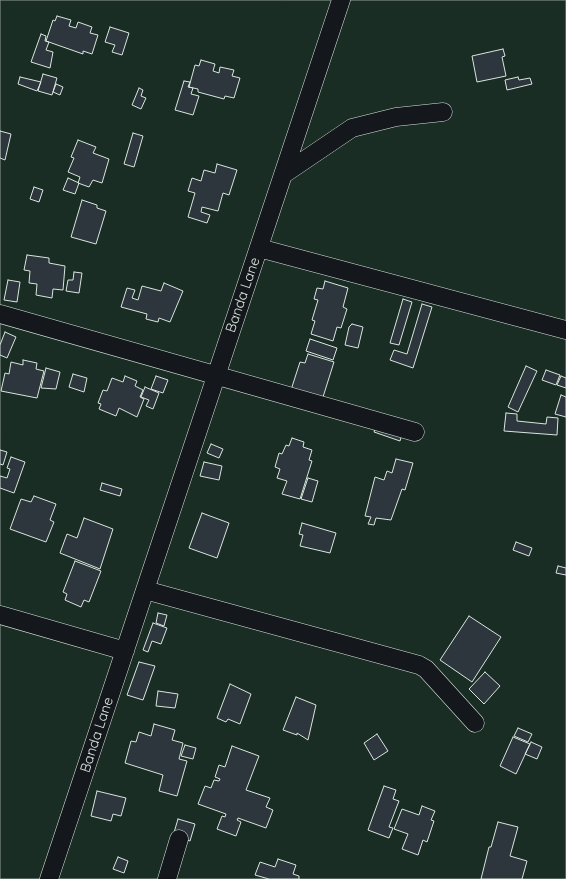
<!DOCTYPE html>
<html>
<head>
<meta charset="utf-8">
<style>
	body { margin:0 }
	canvas { display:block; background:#14181c }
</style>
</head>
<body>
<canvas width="566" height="879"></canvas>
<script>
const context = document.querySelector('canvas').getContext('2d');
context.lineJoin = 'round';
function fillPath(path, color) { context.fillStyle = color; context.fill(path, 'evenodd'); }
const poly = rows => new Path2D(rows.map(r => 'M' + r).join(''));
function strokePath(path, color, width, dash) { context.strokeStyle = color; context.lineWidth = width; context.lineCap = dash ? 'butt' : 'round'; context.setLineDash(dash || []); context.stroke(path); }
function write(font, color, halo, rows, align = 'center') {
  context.font = font + ' Quicksand,sans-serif'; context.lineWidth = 4; context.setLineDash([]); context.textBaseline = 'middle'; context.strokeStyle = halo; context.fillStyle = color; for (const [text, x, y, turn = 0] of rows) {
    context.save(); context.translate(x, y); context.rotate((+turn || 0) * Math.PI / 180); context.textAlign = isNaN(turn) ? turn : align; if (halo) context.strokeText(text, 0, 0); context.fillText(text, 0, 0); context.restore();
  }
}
const green = poly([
	[0,0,566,0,566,879,0,879,0,0]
]);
fillPath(green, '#1a2d24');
strokePath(green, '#939e99', 1);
const building = poly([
	[57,16,71,20,69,26,76,28,78,22,92,27,90,33,98,35,92,54,83,51,83,54,46,41,53,20,55,21,57,16],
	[110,27,129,33,122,55,112,52,115,45,105,42,110,27],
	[41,34,46,36,45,41,49,42,46,50,53,52,50,68,31,62,41,34],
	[503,49,505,56,502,57,506,76,477,82,472,56,503,49],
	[201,60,215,64,213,71,219,73,220,67,234,70,232,76,240,78,234,98,225,96,224,99,198,92,198,89,189,87,195,65,199,66,201,60],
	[43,74,57,78,52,95,38,91,43,74],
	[20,77,41,82,37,91,18,84,20,77],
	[518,77,519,80,530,78,532,84,507,90,505,80,518,77],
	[184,81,190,82,188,87,193,88,191,94,199,96,193,115,175,110,184,81],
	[56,84,63,87,60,95,53,92,56,84],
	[139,88,143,90,141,96,146,98,141,109,132,105,139,88],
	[0,131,11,134,5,160,0,158,0,131],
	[133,133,143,136,134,167,124,164,133,133],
	[78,140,96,147,93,153,109,159,102,183,93,180,89,187,78,183,80,177,68,172,74,158,71,157,78,140],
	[217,164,237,170,229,195,223,193,218,211,202,207,201,212,210,215,207,223,188,217,195,193,188,191,192,178,201,181,204,170,215,173,217,164],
	[68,178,79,183,75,194,63,190,68,178],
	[34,187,43,190,39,202,30,199,34,187],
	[82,200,97,205,97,208,106,211,96,244,71,237,82,200],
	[27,255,49,258,49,263,65,266,63,290,53,289,52,298,36,295,37,284,29,283,30,271,24,270,27,255],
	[74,272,82,273,79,293,66,291,68,280,73,280,74,272],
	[8,280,20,282,17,302,4,300,8,280],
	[325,281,348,288,343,307,347,309,341,328,337,327,333,341,311,334,315,321,312,320,318,300,314,299,317,288,323,289,325,281],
	[164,283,183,291,170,322,159,318,158,322,146,319,147,314,121,307,127,288,135,290,132,298,138,300,142,286,161,291,164,283],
	[403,299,412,302,399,345,390,343,403,299],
	[422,304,432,307,413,368,390,360,394,350,407,354,422,304],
	[352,324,363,327,358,348,345,345,349,327,352,324],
	[5,332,16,337,7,358,0,355,0,345,5,332],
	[310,339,337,348,333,360,306,351,310,339],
	[308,354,334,362,323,397,290,393,300,362,305,363,308,354],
	[23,360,37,363,36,369,44,371,37,398,1,391,5,373,9,374,11,362,23,365,23,360],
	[526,366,537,371,518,412,508,407,526,366],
	[46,368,60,372,56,389,41,388,46,368],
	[546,370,560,375,556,385,542,380,546,370],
	[73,374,87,378,84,392,69,387,73,374],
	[125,376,137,381,135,386,143,390,140,397,144,399,137,417,119,408,116,416,99,409,101,404,98,403,103,390,107,391,112,378,123,382,125,376],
	[156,376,168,380,163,393,151,389,156,376],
	[561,376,566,378,566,388,557,385,561,376],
	[145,387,159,393,153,409,146,406,149,400,141,397,145,387],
	[561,395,566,397,566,417,555,414,561,395],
	[506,413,517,414,517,421,546,424,547,417,558,418,557,435,504,431,506,413],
	[376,426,402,434,400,441,374,432,376,426],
	[292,438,304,442,303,447,312,450,309,460,312,461,300,499,282,494,287,481,277,478,280,469,275,467,279,453,282,454,286,445,289,446,292,438],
	[211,444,223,449,219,458,207,453,211,444],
	[0,450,7,452,3,465,0,464,0,450],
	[11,457,25,462,14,493,0,488,0,476,7,478,10,469,7,468,11,457],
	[396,459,413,463,405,490,402,489,391,520,376,518,374,525,368,524,371,517,365,516,375,477,384,480,387,471,392,473,396,459],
	[204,462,222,466,219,480,200,476,204,462],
	[308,478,318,481,312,502,301,499,308,478],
	[102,483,122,489,120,496,100,490,102,483],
	[34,496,56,504,50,520,54,522,46,542,10,529,21,499,31,502,34,496],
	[202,513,229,523,217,558,189,548,202,513],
	[84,518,113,529,100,569,60,553,67,534,77,538,84,518],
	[302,523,336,533,330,553,300,546,303,535,299,534,302,523],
	[516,542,532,548,529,556,513,550,516,542],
	[75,561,101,571,89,602,84,600,81,607,65,600,67,594,63,592,75,561],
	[558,566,566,568,566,575,556,573,558,566],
	[158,613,167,615,164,626,156,623,158,613],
	[469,616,501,637,472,682,440,660,469,616],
	[153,623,167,628,161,644,152,641,148,652,143,650,153,623],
	[139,662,155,666,143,700,127,695,139,662],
	[485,672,500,686,484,704,469,689,485,672],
	[230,684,251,694,240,724,228,719,226,722,217,718,230,684],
	[158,691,178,694,175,708,156,706,158,691],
	[296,697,316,705,308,740,297,733,297,735,283,730,296,697],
	[154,724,175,730,172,740,183,743,179,759,187,761,177,796,159,791,163,775,125,763,131,741,136,742,139,732,151,736,154,724],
	[518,728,532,734,528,742,514,736,518,728],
	[377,734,388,751,374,760,364,743,377,734],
	[513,737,530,744,516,774,500,766,513,737],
	[531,742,542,747,537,759,525,754,531,742],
	[185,745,196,748,193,759,181,756,185,745],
	[232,746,259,756,246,790,270,798,266,807,273,810,266,828,238,818,237,820,241,822,236,836,217,829,222,816,225,817,226,814,198,804,205,786,211,788,214,780,219,781,220,779,215,777,219,765,225,767,232,746],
	[384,786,396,790,393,799,399,801,389,827,393,828,389,838,368,830,384,786],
	[97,791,126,798,121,816,113,814,111,821,91,816,97,791],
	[422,806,435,811,431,820,434,821,427,842,423,840,418,855,402,849,408,834,394,829,402,809,419,815,422,806],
	[178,819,195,824,190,841,173,836,178,819],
	[498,822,518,827,510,856,527,861,522,879,481,879,489,847,491,847,498,822],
	[118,857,128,861,124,873,113,869,118,857],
	[278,859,296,865,293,874,299,876,299,879,269,879,255,875,260,862,275,867,278,859]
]);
fillPath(building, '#2c363c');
strokePath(building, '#d8e6dc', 1);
const minor = poly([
	[284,174,352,128,396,117,443,112],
	[259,248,566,330],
	[0,314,415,432],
	[145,590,419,665,426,669,475,723],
	[0,615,125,651],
	[49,879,341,0],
	[167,879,179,839]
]);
strokePath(minor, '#d8e6dc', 19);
strokePath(minor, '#14181c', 18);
write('14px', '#d8e6dc', '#14181c', [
	["Banda Lane",243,295,-71],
	["Banda Lane",97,735,-72]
]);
</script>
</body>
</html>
